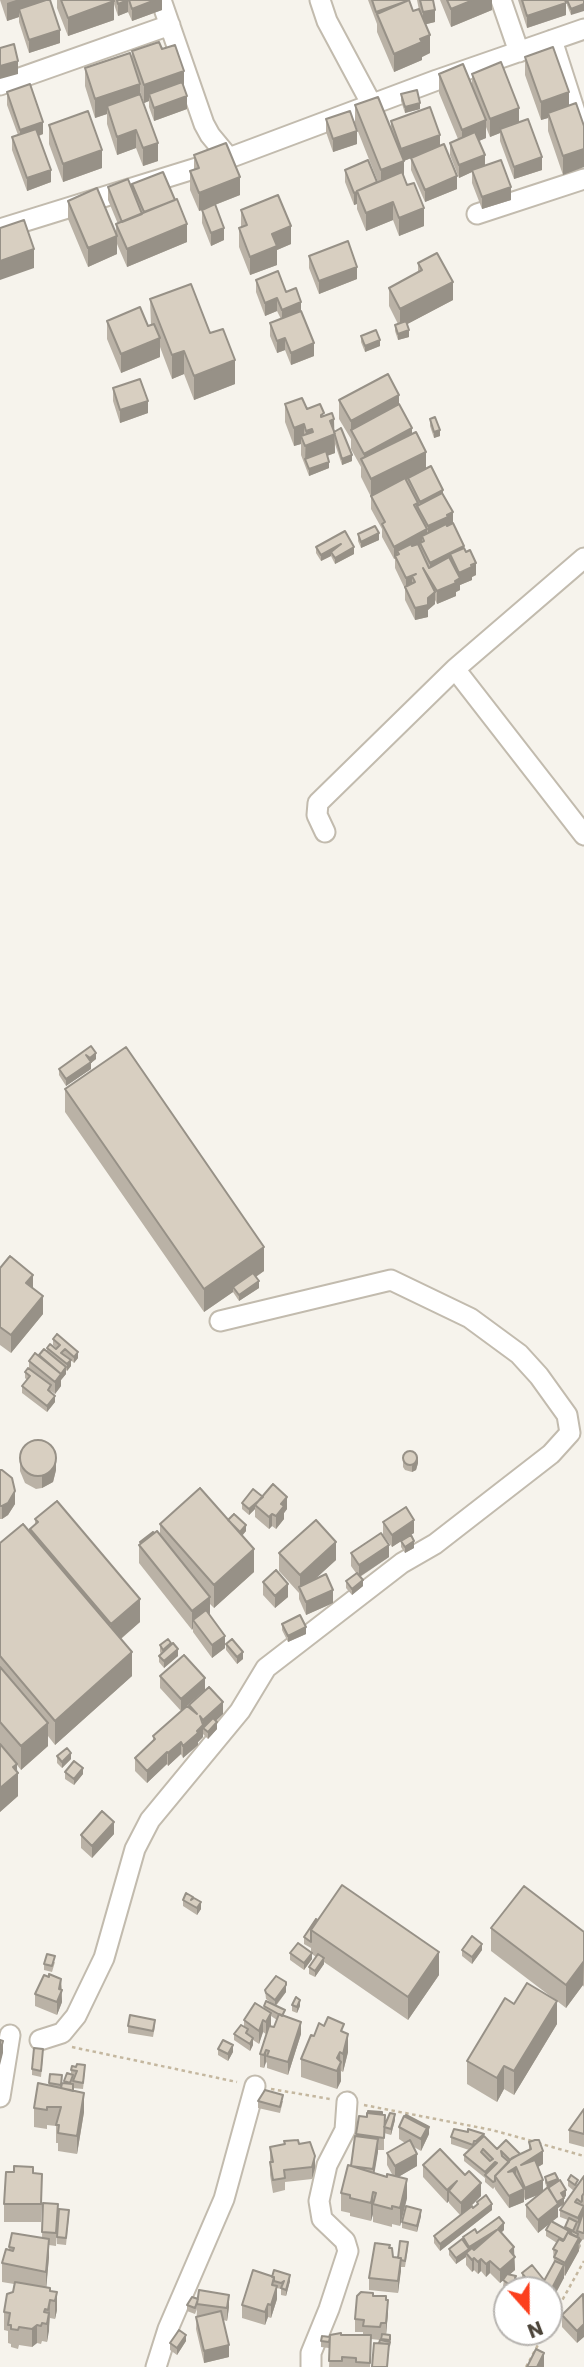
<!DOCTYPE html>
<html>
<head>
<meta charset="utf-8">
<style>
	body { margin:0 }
	#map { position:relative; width:584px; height:2367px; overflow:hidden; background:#f6f3ec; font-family:Poppins,sans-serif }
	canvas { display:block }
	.north { position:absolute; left:493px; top:2276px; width:70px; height:70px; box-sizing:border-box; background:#fff; border:2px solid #b7b4b0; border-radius:50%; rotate:159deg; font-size:19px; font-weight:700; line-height:28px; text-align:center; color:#4b4439 }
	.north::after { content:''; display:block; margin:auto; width:24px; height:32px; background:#fc3f1d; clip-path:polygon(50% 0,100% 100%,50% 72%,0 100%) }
</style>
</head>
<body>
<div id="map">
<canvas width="584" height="2367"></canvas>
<div class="north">N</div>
</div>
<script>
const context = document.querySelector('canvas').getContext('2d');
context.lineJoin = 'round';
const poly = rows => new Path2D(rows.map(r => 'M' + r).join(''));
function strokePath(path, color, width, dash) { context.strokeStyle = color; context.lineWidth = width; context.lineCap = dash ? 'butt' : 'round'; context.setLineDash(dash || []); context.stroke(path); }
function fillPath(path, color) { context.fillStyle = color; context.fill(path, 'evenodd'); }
const street = poly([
	[161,0,204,124,210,135,229,158],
	[320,0,327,21,372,105],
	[501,0,519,52],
	[552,40,584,140],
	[0,85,170,25],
	[477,214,584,179],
	[0,229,229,158,437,80,584,29],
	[455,669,584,835],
	[325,832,317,815,318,803,455,669,584,558],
	[40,2040,62,2033,76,2016,104,1958,135,1849,150,1820,240,1711,266,1668,402,1563,435,1544,551,1454,570,1433,567,1415,539,1376,519,1354,470,1318,391,1280,220,1321],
	[0,2097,10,2035],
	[156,2367,168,2329,224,2199,255,2086],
	[311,2367,311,2353,329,2309,348,2251,345,2241,322,2219,319,2201,327,2165,345,2130,347,2102]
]);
strokePath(street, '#c2bbae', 23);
strokePath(poly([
	[72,2047,237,2082],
	[271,2089,330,2099],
	[364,2105,492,2130,532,2141],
	[538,2143,584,2156],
	[549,2324,584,2261],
	[526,2367,545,2332]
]), '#c4b79f', 2.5, [3.5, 3.5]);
strokePath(street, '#fff', 19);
fillPath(poly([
	[0,0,43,0,60,43,29,53,19,22,19,17,7,21],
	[57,0,162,0,162,10,132,21,128,12,118,16,114,4,114,20,68,36,57,8],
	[368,0,407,0,413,11,419,10,417,0,433,0,435,22,426,24,430,53,422,57,422,60,394,72,377,32,377,24],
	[440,0,492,0,492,10,451,27],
	[518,0,584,0,571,15,567,5,567,0,566,1,566,15,527,28],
	[162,49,184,89,187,109,154,121,149,107,149,101,144,103,140,91,158,161,143,166,136,148,117,155,107,124,107,114,95,118,85,86,85,68,132,62,132,51],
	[525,57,569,105,563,175,548,131,548,118,541,120,525,75],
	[439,74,472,85,472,74,519,122,542,170,514,179,500,141,500,133,490,137,486,127,486,138,479,141,485,166,511,200,482,209,472,183,472,172,459,178,450,155,450,143,458,139,439,93],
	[7,92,43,134,39,136,51,182,27,191,12,150,12,137,18,135,7,105],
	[401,94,420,109,405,113,401,101],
	[355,105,391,128,391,121,440,146,457,189,425,202,411,170,411,158,404,161,404,177,424,226,399,236,393,220,366,231,357,209,357,204,354,205,345,182,345,170,377,182,378,182,355,124],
	[326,119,357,144,333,152,326,132],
	[49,125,102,168,63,182,49,144],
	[194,155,240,195,215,205,224,240,211,246,202,223,202,210,199,211,190,190,190,171,194,170],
	[132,184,187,242,127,267,117,244,117,254,88,267,68,219,68,201,116,234,116,224,118,224,108,200,108,187,132,190],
	[241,210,291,244,277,250,277,265,250,275,239,247,239,228,241,227],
	[309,256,357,279,319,294,309,268],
	[418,263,453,300,407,324,409,337,398,340,395,331,395,325,398,324,389,306,389,288,418,273],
	[256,280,286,292,301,312,314,356,291,365,285,350,277,353,270,336,270,323,281,319,277,311,265,316,256,292],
	[150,299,210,333,235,384,194,400,184,374,172,379,160,347,160,357,121,373,107,339,107,321,148,326,151,325],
	[361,336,380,346,365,352,361,342],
	[113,388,148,413,120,423,113,401],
	[339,400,399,405,426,469,443,494,453,524,476,575,472,577,472,580,460,585,460,590,456,592,456,596,437,604,435,600,435,604,428,610,428,617,415,620,405,600,405,589,395,568,395,559,394,559,382,537,382,529,371,509,371,497,361,477,361,467,351,449,351,439,339,419],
	[285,404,307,409,324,416,352,461,342,465,335,444,335,453,327,456,329,468,309,476,301,455,301,444,294,446,285,422],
	[430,419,440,436,434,438,430,426],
	[358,534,379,540,361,548,358,541],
	[316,547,354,554,335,564,331,556,321,561,316,553],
	[91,1046,96,1059,91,1063,91,1069,66,1086,59,1075,59,1069],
	[65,1089,264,1271,256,1277,259,1288,239,1301,233,1292,204,1312,65,1112],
	[0,1268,33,1288,43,1314,11,1353,0,1345],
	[53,1339,78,1358,74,1363,71,1360,71,1366,67,1371,66,1370,66,1374,61,1380,61,1386,55,1394,51,1391,55,1402,47,1412,22,1393,22,1386,27,1380,25,1378,25,1372,29,1368,29,1361,47,1351,47,1348,57,1349,53,1345],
	[20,1459,56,1470,53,1482,42,1488,36,1489,25,1483,20,1471],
	[403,1460,418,1463,416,1470,412,1472,405,1470,403,1467],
	[0,1470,15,1504,8,1515,2,1519,0,1519],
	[263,1496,287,1509,284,1513,284,1519,276,1529,272,1526,269,1529,255,1517,255,1509,249,1515,242,1509,242,1503],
	[35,1519,140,1622,121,1639,132,1676,55,1745,48,1736,48,1746,21,1770,17,1765,18,1796,0,1812,0,1543,30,1532,30,1529,35,1524],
	[228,1520,246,1531,242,1536,254,1572,214,1608,210,1604,210,1615,225,1648,212,1658,193,1632,193,1628,192,1630,139,1563,139,1545,154,1533,160,1534,160,1524],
	[383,1522,414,1533,410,1535,414,1548,405,1553,401,1547,401,1541,392,1547,383,1535],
	[279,1553,336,1560,315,1579,333,1603,306,1615,299,1599,299,1593,279,1571],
	[351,1553,389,1557,360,1577,363,1586,352,1595,346,1588,346,1581,356,1573,351,1566],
	[263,1582,288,1597,275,1608,263,1595],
	[282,1624,306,1634,288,1642,282,1630],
	[226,1644,243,1659,237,1664,226,1650],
	[160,1645,171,1645,178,1656,164,1668,159,1662,159,1656,161,1654,160,1652],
	[184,1655,181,1711,160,1688,160,1676],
	[189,1705,223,1714,216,1721,217,1729,208,1739,203,1734,203,1731,203,1737,198,1742,198,1745,183,1758,181,1754,168,1766,167,1764,147,1783,135,1771,135,1758,153,1741,153,1736,189,1708],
	[57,1756,71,1759,62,1768,57,1763],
	[65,1772,83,1774,74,1785,65,1779],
	[114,1834,92,1858,81,1848,81,1835],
	[193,1898,201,1909,197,1915,183,1906,183,1900],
	[316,1919,439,1975,408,2020,324,1962,324,1964,315,1977,309,1974,309,1967,316,1957,312,1954,312,1959,304,1970,290,1960,290,1953,311,1952,311,1948,304,1944,304,1937],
	[491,1928,584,1932,584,1987,583,1985,566,2008,557,2001,557,2024,514,2095,504,2089,497,2102,467,2084,467,2061,514,2004,554,1999,491,1951],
	[462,1950,482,1950,472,1964,462,1956],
	[55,1962,52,1972,44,1970,44,1964],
	[49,1977,61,1979,62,2002,57,2015,35,2006,35,1994],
	[286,1982,286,1992,276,2006,301,2034,288,2075,267,2068,267,2063,266,2062,264,2068,260,2067,260,2054,267,2032,266,2034,263,2032,259,2044,253,2040,253,2045,250,2051,234,2040,234,2034,244,2027,244,2020,264,2008,264,2006,273,2004,266,1999,265,1990],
	[271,2016,277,2020,274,2027,271,2026],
	[292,2005,300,2006,297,2013,292,2011],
	[128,2026,155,2026,153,2037,128,2033],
	[344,2032,348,2052,343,2072,341,2071,341,2081,337,2089,301,2077,301,2059,314,2036],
	[218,2049,233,2052,228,2061,218,2055],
	[43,2056,41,2077,32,2075,32,2069],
	[71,2070,85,2071,83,2089,73,2088,73,2091,84,2112,77,2154,58,2151,58,2143,56,2143,56,2126,47,2125,47,2129,34,2127,34,2108,49,2086,50,2074,62,2075,61,2088,64,2081,71,2074],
	[258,2101,283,2101,280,2113,258,2108],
	[584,2109,584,2147,569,2143,569,2130],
	[359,2116,385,2126,395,2120,391,2135,384,2133,384,2150,378,2150,374,2173,387,2177,393,2176,387,2165,387,2153,405,2143,399,2139,399,2127,429,2134,421,2151,414,2147,417,2166,398,2177,407,2198,400,2226,392,2224,392,2227,373,2222,373,2214,371,2221,350,2216,350,2213,341,2211,341,2193,351,2166],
	[484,2136,497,2149,520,2154,529,2150,529,2142,543,2164,538,2167,543,2191,547,2188,545,2183,545,2177,558,2182,566,2196,563,2198,564,2204,558,2208,558,2217,552,2221,565,2229,568,2220,560,2217,560,2210,574,2191,568,2186,568,2180,578,2185,584,2176,584,2239,583,2240,578,2238,581,2246,565,2276,564,2275,564,2278,549,2290,531,2290,522,2279,522,2273,544,2280,554,2263,553,2249,557,2243,546,2236,546,2230,550,2223,538,2233,526,2217,526,2205,539,2194,525,2200,524,2197,524,2202,509,2208,495,2189,495,2187,493,2189,485,2182,485,2178,464,2161,464,2155,469,2150,451,2144,451,2137],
	[299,2144,315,2168,312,2179,285,2182,285,2190,273,2193,270,2175,270,2147],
	[423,2165,481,2196,466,2211,477,2205,477,2202,492,2210,440,2251,434,2243,434,2236,460,2215,449,2203,449,2201,447,2203,423,2177],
	[42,2192,41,2222,4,2222,4,2204],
	[43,2203,58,2217,56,2246,49,2245,49,2257,46,2287,50,2291,57,2292,57,2310,55,2319,50,2318,47,2342,42,2341,41,2344,37,2343,32,2347,19,2345,18,2349,11,2347,11,2344,8,2343,8,2331,4,2330,4,2312,13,2292,14,2284,2,2282,2,2263,9,2250,9,2247,42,2238],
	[69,2216,66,2245,57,2244,57,2237],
	[421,2216,417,2232,402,2228,402,2222],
	[504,2230,501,2232,514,2257,515,2270,510,2274,516,2279,517,2286,515,2290,509,2290,503,2286,504,2280,500,2283,490,2273,486,2277,481,2271,478,2274,474,2270,472,2272,466,2265,466,2257,456,2264,449,2255,449,2249,463,2240,463,2237,477,2233],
	[390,2248,393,2257,398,2258,408,2248,405,2267,401,2267,398,2293,369,2290,369,2278],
	[272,2277,290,2281,286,2296,281,2295,281,2289,277,2288,277,2299,271,2318,268,2317,265,2325,242,2318,242,2305],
	[584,2295,577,2343,562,2327,562,2315],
	[373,2296,386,2300,388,2312,386,2334,390,2335,389,2352,379,2343,381,2340,382,2335,381,2335,380,2340,371,2339,370,2367,329,2367,330,2347,329,2348,321,2347,321,2341,341,2335,363,2335,363,2332,355,2332,355,2319],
	[192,2297,229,2307,227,2321,223,2320,229,2357,204,2363,196,2329,197,2309,195,2314,187,2311,187,2305],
	[186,2341,177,2355,170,2350,170,2343]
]), '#bab2a6');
fillPath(poly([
	[16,0,43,0,43,9,19,9,19,17,7,21,7,3],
	[128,0,128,12,118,16,118,4],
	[155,0,162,0,162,10,132,21,132,9],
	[473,0,492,0,492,10,451,27,451,9],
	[114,1,114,20,68,36,68,18],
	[566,3,566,15,527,28,527,16],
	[584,4,584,11,571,15,571,9],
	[435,10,435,22,423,25,423,12],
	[60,30,60,43,29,53,29,40],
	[430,35,430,53,422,57,422,60,394,72,394,54,420,39],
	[18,61,18,74,0,79,0,66],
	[184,71,184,89,149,94,149,101,144,103,144,85],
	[140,84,140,103,107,106,107,114,95,118,95,99],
	[569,92,569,110,548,113,548,118,541,120,541,102],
	[187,96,187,109,154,121,154,108],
	[420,103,420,109,405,113,405,107],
	[519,108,519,126,500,129,500,133,490,137,490,119],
	[486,120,486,138,462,148,462,130],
	[43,122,43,134,20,142,20,130],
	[136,130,136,148,117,155,117,137],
	[357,131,357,144,333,152,333,139],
	[440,135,440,147,401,162,401,149],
	[158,143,158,161,143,166,143,148],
	[584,149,584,167,563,175,563,156],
	[102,150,102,168,63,182,63,164],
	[485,155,485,167,472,170,472,172,459,178,459,165],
	[542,157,542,170,514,179,514,167],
	[404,161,404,180,381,189,381,170],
	[51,170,51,182,27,191,27,178],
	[457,176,457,189,425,202,425,190],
	[240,177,240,195,199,211,199,193],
	[511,187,511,200,482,209,482,197],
	[357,192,357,204,354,205,354,193],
	[393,202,393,220,366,231,366,213],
	[424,208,424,226,399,236,399,218],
	[187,224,187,242,127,267,127,249],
	[291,226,291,244,277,250,277,265,250,275,250,257,272,234],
	[224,228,224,240,211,246,211,233],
	[117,236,117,254,88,267,88,248],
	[34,249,34,268,0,280,0,261],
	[357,267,357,279,319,294,319,281],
	[453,282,453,300,400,328,400,309],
	[277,298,277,311,265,316,265,303],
	[301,302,301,314,282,322,282,310],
	[409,330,409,337,398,340,398,334],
	[160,338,160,357,121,373,121,354],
	[285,338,285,350,277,353,277,341],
	[380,340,380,346,365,352,365,346],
	[314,343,314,356,291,365,291,353],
	[184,351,184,374,172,379,172,355],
	[235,360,235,384,194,400,194,376],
	[399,395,399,413,351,430,351,439,351,421],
	[148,401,148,413,120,423,120,410],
	[334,419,335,453,307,463,305,459,305,464,306,431,312,429,312,443,330,421],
	[304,424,304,443,301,436,301,444,294,446,294,428],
	[412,428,412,446,364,465,364,454],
	[440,430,440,436,434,438,434,432],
	[426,452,426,470,371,498,371,479],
	[352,455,352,461,342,465,342,459],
	[329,462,329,468,309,476,309,469],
	[443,490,443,502,420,510,420,502],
	[453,512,453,525,428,539,428,526],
	[427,529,427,542,424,541,422,536,422,544,399,557,397,551,397,557,395,556,394,559,394,547],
	[379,533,379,540,361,548,361,542],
	[341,544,331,552,331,556,321,561,321,555],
	[464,546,464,558,450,554,450,565,430,576,430,563],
	[354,547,354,554,335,564,335,558],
	[476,563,476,575,472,577,472,580,460,585,460,590,456,592,456,596,437,604,437,591,459,578,459,573],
	[416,574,415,582,412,576,412,588,406,590,406,578],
	[435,592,435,604,428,610,428,617,415,620,415,608],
	[96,1053,96,1059,91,1063,91,1069,66,1086,66,1079,90,1063,90,1058],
	[264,1247,264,1271,236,1290,233,1287,233,1292,204,1312,204,1289],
	[33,1275,33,1293,26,1283],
	[259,1281,259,1288,239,1301,239,1295],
	[43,1296,43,1314,11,1353,11,1335],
	[78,1352,78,1358,74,1363,74,1357],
	[71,1360,71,1366,67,1371,67,1364],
	[66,1367,66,1374,61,1380,61,1374],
	[61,1374,61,1386,55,1394,55,1382],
	[55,1396,55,1402,47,1412,47,1406],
	[418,1456,418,1463,416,1470,412,1472,412,1466],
	[56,1457,56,1470,53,1482,42,1488,42,1476],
	[15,1491,15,1504,8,1515,2,1519,2,1506],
	[263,1497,255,1505,255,1509,249,1515,249,1509],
	[287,1497,287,1509,284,1513,284,1519,276,1529,276,1516,281,1504],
	[272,1514,272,1526,269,1529,269,1517],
	[414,1520,414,1533,392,1547,392,1535],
	[246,1525,246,1531,240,1538,240,1532],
	[414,1541,414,1548,405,1553,405,1547],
	[336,1542,336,1560,301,1592,300,1588,300,1575],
	[389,1545,389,1557,359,1577,359,1565],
	[254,1549,254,1572,214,1608,214,1585],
	[363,1580,363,1586,352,1595,352,1589],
	[288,1584,288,1597,275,1608,275,1596],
	[333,1590,333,1603,306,1615,306,1602],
	[210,1597,210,1615,193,1620,193,1628,192,1630,192,1611],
	[140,1599,140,1622,111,1647,111,1624],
	[306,1627,306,1634,288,1642,288,1636],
	[225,1636,225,1648,212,1658,212,1645],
	[178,1649,178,1656,164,1668,164,1661],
	[132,1652,132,1676,55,1745,55,1721],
	[243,1652,243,1659,237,1664,237,1657],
	[205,1678,205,1690,181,1711,181,1699],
	[223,1702,223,1714,206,1730,203,1728,203,1720],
	[217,1722,217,1729,208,1739,208,1732],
	[48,1723,48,1746,21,1770,21,1746],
	[203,1725,203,1737,198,1742,198,1745,183,1758,183,1746],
	[181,1742,181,1754,168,1766,168,1753],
	[167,1752,167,1764,147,1783,147,1771],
	[71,1753,71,1759,62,1768,62,1762],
	[17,1764,17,1774,18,1773,18,1796,0,1812,0,1788,13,1767],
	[83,1768,83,1774,74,1785,74,1779],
	[114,1822,114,1834,92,1858,92,1846],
	[201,1902,201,1909,197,1915,197,1908],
	[482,1944,482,1950,472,1964,472,1957],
	[439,1952,439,1975,408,2020,408,1997],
	[312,1953,312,1959,304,1970,304,1963],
	[324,1958,324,1964,315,1977,315,1971],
	[584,1961,583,1985,566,2008,566,1985],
	[61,1979,62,2002,57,2015,57,2002],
	[286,1985,286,1992,275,2006,275,2000],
	[300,2000,300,2006,297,2013,297,2007],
	[557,2001,557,2024,514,2095,514,2071],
	[271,2013,271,2026,266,2034,266,2022],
	[263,2020,263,2032,259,2044,259,2031],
	[301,2022,301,2034,288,2075,288,2062],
	[348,2034,348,2052,343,2072,343,2054],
	[253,2038,253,2045,250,2051,250,2044],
	[3,2041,3,2053,0,2065,0,2052],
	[233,2045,233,2052,228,2061,228,2054],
	[266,2050,266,2062,264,2068,264,2055],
	[340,2052,341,2081,337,2089,337,2058],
	[504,2066,504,2089,497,2102,497,2078],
	[84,2093,84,2112,77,2154,77,2136],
	[395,2114,395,2120,391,2135,391,2129],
	[429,2127,429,2134,421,2151,421,2139,427,2128],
	[378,2139,378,2152,373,2182,373,2169],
	[543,2151,543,2164,521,2177,521,2165],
	[417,2154,417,2166,395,2179,395,2166],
	[315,2156,315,2168,312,2179,312,2167],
	[495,2162,495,2168,485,2175,485,2179,485,2172],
	[516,2167,516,2180,497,2179],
	[42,2174,42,2192,41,2222,41,2204],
	[407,2179,407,2198,400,2226,400,2208],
	[558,2179,558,2185,547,2189,547,2183],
	[543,2180,543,2193,525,2200,525,2188],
	[457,2181,449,2191,449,2201,447,2203,447,2190],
	[481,2183,481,2196,461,2216,461,2203],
	[524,2189,524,2202,509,2208,509,2196],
	[566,2190,566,2196,561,2200,561,2193],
	[373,2192,373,2214,371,2221,371,2203],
	[564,2198,564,2204,558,2208,558,2217,538,2233,538,2220,556,2203],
	[492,2204,492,2210,440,2251,440,2244],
	[584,2206,584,2212,578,2224,578,2218],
	[421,2210,421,2216,417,2232,417,2226],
	[504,2223,504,2230,498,2236,469,2253,469,2247],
	[578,2234,579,2251,565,2276,565,2263],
	[49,2239,49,2257,46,2291,46,2272],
	[514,2247,515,2270,500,2283,500,2270,510,2251],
	[469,2249,469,2255,466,2253,466,2257,456,2264,456,2258],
	[401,2258,401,2271,398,2293,398,2281],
	[474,2258,474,2270,472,2272,472,2260],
	[481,2259,481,2271,478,2274,478,2262],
	[490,2261,490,2273,486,2277,486,2264],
	[564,2265,564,2278,549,2306,549,2294],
	[290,2275,290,2281,286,2296,286,2290],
	[516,2276,517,2286,515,2290,513,2290],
	[544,2280,539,2290,534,2290,534,2288],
	[277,2286,277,2299,271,2318,271,2305],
	[57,2292,57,2310,55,2319,55,2301],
	[229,2295,229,2307,227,2321,227,2308],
	[50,2300,49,2331,47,2342,47,2324],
	[388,2300,388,2312,386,2336,386,2323],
	[268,2304,268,2317,265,2325,265,2312],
	[584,2324,584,2337,577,2343,577,2331],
	[37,2325,37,2343,32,2347,32,2329],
	[186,2335,186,2341,177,2355,177,2348],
	[229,2345,229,2357,204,2363,204,2351],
	[544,2353,544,2367,537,2367]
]), '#979187');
const building = poly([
	[46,0,50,0,60,30,29,40,19,9,46,0],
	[61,0,113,0,114,1,68,18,61,0],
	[117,0,128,0,118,4,117,0],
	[129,0,155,0,132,9,129,0],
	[372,0,407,0,407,1,376,12,372,0],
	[409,0,413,11,419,9,430,35,420,39,422,42,394,54,377,14,409,0],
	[420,0,433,0,435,10,423,12,420,0],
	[447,0,473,0,451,9,447,0],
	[522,0,565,0,566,3,527,16,522,0],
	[567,0,584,0,584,4,571,9,567,0],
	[159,42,162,49,175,45,184,71,144,85,132,51,159,42],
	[14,44,18,61,0,66,0,48,14,44],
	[553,47,569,92,541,102,525,57,553,47],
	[130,53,140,84,95,99,85,68,130,53],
	[501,62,519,108,490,119,472,74,501,62],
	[463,64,486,120,462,130,439,74,463,64],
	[182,82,187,96,154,108,149,94,182,82],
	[30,84,43,122,20,130,7,92,30,84],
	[417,90,420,103,405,107,401,94,417,90],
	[140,94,158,143,143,148,136,130,117,137,107,106,140,94],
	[378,97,404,161,381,170,355,105,378,97],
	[576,103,584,126,584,149,563,156,548,113,576,103],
	[430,107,440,135,401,149,391,121,430,107],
	[88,111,102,150,63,164,49,125,88,111],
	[350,111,357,131,333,139,326,119,350,111],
	[528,119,542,157,514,167,500,129,528,119],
	[36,129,51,170,27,178,12,137,36,129],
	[475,132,485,155,459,165,450,143,475,132],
	[226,143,240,177,199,193,190,171,199,168,194,155,226,143],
	[444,144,457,176,425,190,411,158,444,144],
	[368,160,377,182,357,191,357,192,354,193,345,170,368,160],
	[501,160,511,187,482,197,472,170,501,160],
	[163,172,175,200,144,212,132,184,163,172],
	[402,172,407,185,414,183,424,208,399,218,393,202,366,213,357,191,402,172],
	[128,179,142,214,122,222,108,187,128,179],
	[97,188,117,236,88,248,68,201,97,188],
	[278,195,291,226,272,234,277,246,250,257,239,228,247,225,241,210,278,195],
	[177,199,187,224,127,249,116,224,177,199],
	[215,204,224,228,211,233,202,210,215,204],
	[24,220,34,249,0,261,0,228,24,220],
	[348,241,357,267,319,281,309,256,348,241],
	[437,253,453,282,400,309,389,288,422,270,418,263,437,253],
	[278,271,286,292,296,288,301,302,282,310,277,298,265,303,256,280,278,271],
	[191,284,210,333,223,329,235,360,194,376,184,351,172,355,150,299,191,284],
	[140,307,148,326,154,324,160,338,121,354,107,321,140,307],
	[301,311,314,343,291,353,285,338,277,341,270,323,301,311],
	[406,321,409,330,398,334,395,325,406,321],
	[376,330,380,340,365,346,361,336,376,330],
	[388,374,399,395,351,421,339,400,388,374],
	[140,379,148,401,120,410,113,388,140,379],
	[302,398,307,409,320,404,324,413,321,415,321,417,332,413,334,419,330,421,335,434,305,446,301,436,313,432,312,429,306,431,304,424,294,428,285,404,302,398],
	[399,404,412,428,364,454,351,430,399,404],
	[435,417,440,430,434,432,430,419,435,417],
	[341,428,352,455,342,459,334,432,341,428],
	[416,432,426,452,371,479,361,459,416,432],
	[326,451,329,462,309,469,305,459,326,451],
	[431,466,443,490,420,502,408,478,431,466],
	[405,478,418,503,414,505,427,529,394,547,382,524,385,522,371,496,405,478],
	[442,493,453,512,447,515,448,517,428,526,417,506,442,493],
	[453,523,464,546,430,563,420,543,424,541,422,536,446,524,447,526,453,523],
	[375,526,379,533,361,542,358,534,375,526],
	[345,531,354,547,335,558,331,552,341,544,321,555,316,547,345,531],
	[411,544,412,546,418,544,429,568,449,557,460,578,455,581,456,583,437,591,423,568,435,592,428,598,428,605,415,608,405,587,415,582,412,576,416,574,406,578,395,556,399,554,397,551,411,544],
	[464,548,466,552,470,550,476,563,471,565,472,567,459,573,450,554,464,548],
	[91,1046,96,1053,90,1058,86,1055,91,1062,66,1079,59,1069,91,1046],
	[126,1047,264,1247,204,1289,65,1089,126,1047],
	[10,1256,33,1275,26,1283,43,1296,11,1335,0,1327,0,1268,10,1256],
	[253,1273,259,1281,239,1295,233,1287,253,1273],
	[57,1334,78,1352,74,1357,65,1349,61,1353,71,1360,67,1364,47,1348,50,1344,56,1349,60,1345,53,1339,57,1334],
	[44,1349,66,1367,61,1374,39,1355,44,1349],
	[35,1353,61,1374,55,1382,29,1361,35,1353],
	[28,1368,51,1385,48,1390,55,1396,47,1406,22,1386,30,1376,25,1372,28,1368],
	'20 1458a18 18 0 1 1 36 0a18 18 0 1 1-36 0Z',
	'403 1458a7 7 0 1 1 14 0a7 7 0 1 1-14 0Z',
	[0,1470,2,1470,12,1478,15,1491,8,1503,2,1506,0,1506,0,1470],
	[273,1484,287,1497,281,1504,284,1506,276,1516,272,1514,269,1517,255,1505,273,1484],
	[200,1488,254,1549,214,1585,160,1524,200,1488],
	[253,1489,263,1497,249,1509,242,1503,253,1489],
	[57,1501,140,1599,111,1624,30,1529,38,1522,35,1519,57,1501],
	[406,1507,414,1520,392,1535,383,1522,406,1507],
	[234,1514,246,1525,240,1532,228,1520,234,1514],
	[316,1520,336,1542,300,1575,279,1553,316,1520],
	[23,1524,132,1652,55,1721,0,1656,0,1543,23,1524],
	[157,1531,210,1597,192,1611,139,1545,157,1531],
	[153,1532,154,1533,141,1543,140,1542,153,1532],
	[381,1533,389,1545,359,1565,351,1553,381,1533],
	[411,1535,414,1541,405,1547,401,1541,411,1535],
	[276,1570,288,1584,275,1596,263,1582,276,1570],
	[357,1573,363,1580,352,1589,346,1581,357,1573],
	[326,1574,333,1590,306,1602,299,1587,326,1574],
	[206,1610,225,1636,212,1645,193,1620,206,1610],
	[300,1615,306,1627,288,1636,282,1624,300,1615],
	[168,1639,171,1643,163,1650,160,1645,168,1639],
	[232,1639,243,1652,237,1657,226,1644,232,1639],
	[173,1643,178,1649,164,1661,159,1656,173,1643],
	[184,1655,205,1678,181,1699,160,1676,184,1655],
	[0,1667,48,1723,21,1746,0,1722,0,1667],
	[209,1687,223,1702,203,1720,200,1716,203,1725,197,1731,198,1733,183,1746,181,1742,168,1753,167,1752,147,1771,135,1758,155,1739,153,1736,187,1706,197,1714,189,1705,209,1687],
	[213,1718,217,1722,208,1732,203,1728,213,1718],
	[0,1744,17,1764,13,1767,18,1773,0,1788,0,1744],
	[67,1748,71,1753,62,1762,57,1756,67,1748],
	[74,1761,83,1768,74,1779,65,1772,74,1761],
	[102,1811,114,1822,92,1846,81,1835,102,1811],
	[342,1885,439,1952,408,1997,311,1930,342,1885],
	[524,1886,584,1932,584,1961,566,1985,491,1928,524,1886],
	[186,1893,193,1897,191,1900,194,1898,201,1902,197,1908,183,1900,186,1893],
	[316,1919,317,1920,311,1930,311,1942,304,1937,316,1919],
	[472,1936,482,1944,472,1957,462,1950,472,1936],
	[298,1943,312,1953,304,1963,290,1953,298,1943],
	[47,1954,55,1956,52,1966,44,1964,47,1954],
	[318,1954,324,1958,315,1971,309,1967,318,1954],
	[49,1974,61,1979,59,1989,62,1990,57,2002,35,1994,44,1975,49,1977,49,1974],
	[276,1976,286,1982,286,1985,275,2000,266,1993,265,1990,276,1976],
	[527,1983,557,2001,514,2071,504,2066,497,2078,467,2061,505,1998,514,2004,527,1983],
	[296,1997,300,2000,297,2007,292,2005,296,1997],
	[266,2001,285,2010,282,2016,264,2006,266,2001],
	[255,2003,271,2013,266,2022,263,2020,259,2031,244,2020,255,2003],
	[279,2014,301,2022,288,2062,267,2056,269,2051,266,2050,264,2055,260,2054,269,2026,274,2027,279,2014],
	[130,2015,155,2020,153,2031,128,2026,130,2015],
	[328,2017,344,2024,341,2031,348,2034,343,2054,340,2052,337,2058,341,2062,337,2071,301,2059,311,2035,314,2036,319,2023,324,2026,328,2017],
	[241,2025,248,2029,246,2033,253,2038,250,2044,234,2034,241,2025],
	[0,2040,3,2041,0,2052,0,2040],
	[223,2040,233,2045,228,2054,218,2049,223,2040],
	[34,2048,43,2049,41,2071,32,2069,34,2048],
	[77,2064,85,2065,83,2083,73,2081,77,2071,71,2070,72,2066,76,2067,77,2064],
	[67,2073,73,2075,70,2083,64,2081,67,2073],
	[50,2074,62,2075,61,2085,49,2083,50,2074],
	[38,2083,84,2093,77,2136,58,2133,59,2125,56,2125,61,2107,47,2107,47,2110,34,2108,38,2083],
	[62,2083,73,2084,73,2091,61,2088,62,2083],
	[265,2090,283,2095,280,2107,258,2101,265,2090],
	[584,2109,584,2134,569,2130,584,2109],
	[368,2111,382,2112,382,2114,368,2113,368,2111],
	[367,2113,385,2115,384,2138,356,2134,359,2116,367,2117,367,2113],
	[390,2113,395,2114,391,2129,384,2127,390,2113],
	[406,2115,429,2127,427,2132,427,2128,405,2116,406,2115],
	[404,2116,427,2128,421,2139,399,2127,404,2116],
	[454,2129,468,2132,468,2129,484,2134,476,2141,474,2141,473,2145,451,2137,454,2129],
	[355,2136,378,2139,373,2169,351,2166,355,2136],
	[484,2136,497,2149,506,2140,520,2154,510,2160,501,2151,502,2156,509,2162,495,2176,495,2181,493,2182,485,2175,497,2163,495,2162,485,2172,464,2155,484,2136],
	[483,2149,493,2159,490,2161,481,2152,483,2149],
	[298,2140,299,2144,310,2142,315,2156,312,2167,284,2170,285,2178,273,2180,270,2162,273,2162,270,2147,285,2144,284,2141,298,2140],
	[410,2140,417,2154,395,2166,387,2153,410,2140],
	[535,2140,539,2140,543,2151,521,2165,535,2160,543,2180,525,2188,516,2167,508,2172,513,2171,524,2189,509,2196,495,2176,512,2158,531,2149,529,2142,535,2140],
	[440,2149,465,2175,469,2171,481,2183,461,2203,449,2191,457,2181,447,2190,423,2165,440,2149],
	[348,2165,387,2177,387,2174,407,2179,400,2208,392,2206,392,2209,373,2204,376,2193,373,2192,371,2203,350,2198,350,2195,341,2193,348,2165],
	[14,2166,33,2167,33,2173,42,2174,41,2204,4,2204,6,2172,14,2172,14,2166],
	[555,2173,558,2179,547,2183,545,2177,555,2173],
	[571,2175,578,2180,575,2185,568,2180,571,2175],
	[584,2176,584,2193,582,2196,582,2201,581,2202,577,2199,575,2202,584,2206,578,2218,560,2210,584,2176],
	[560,2180,566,2190,561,2193,564,2198,557,2202,548,2188,560,2180],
	[548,2187,558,2204,538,2220,526,2205,548,2187],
	[486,2195,492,2204,440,2244,434,2236,472,2206,473,2208,478,2204,477,2202,486,2195],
	[43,2203,58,2204,56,2233,42,2232,43,2203],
	[406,2206,421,2210,417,2226,402,2222,406,2206],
	[59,2209,69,2210,66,2238,57,2237,59,2209],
	[584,2210,584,2233,583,2233,577,2231,584,2210],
	[499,2217,504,2223,498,2229,469,2247,463,2237,475,2229,477,2233,499,2217],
	[569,2218,577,2222,573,2231,565,2227,569,2218],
	[551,2221,571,2232,570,2234,568,2232,564,2240,546,2230,551,2221],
	[498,2229,514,2247,510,2251,515,2257,500,2270,490,2261,486,2264,481,2259,478,2262,474,2258,472,2260,466,2253,472,2248,474,2250,498,2229],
	[572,2231,578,2234,577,2237,581,2240,579,2243,579,2238,570,2234,572,2231],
	[568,2232,579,2238,565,2263,554,2257,557,2251,553,2249,559,2239,563,2241,568,2232],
	[12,2233,49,2239,46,2272,2,2263,6,2249,13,2251,14,2248,9,2247,12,2233],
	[462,2239,469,2249,456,2258,449,2249,462,2239],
	[400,2241,408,2242,405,2261,401,2260,401,2258,398,2258,400,2241],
	[375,2243,390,2245,389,2248,392,2248,393,2257,401,2258,398,2281,369,2278,375,2243],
	[555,2261,564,2265,549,2294,549,2290,539,2290,555,2261],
	[532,2265,544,2280,534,2288,522,2273,532,2265],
	[253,2270,274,2277,272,2285,277,2286,271,2305,268,2304,265,2312,242,2305,253,2270],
	[274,2270,290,2275,286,2290,281,2288,284,2281,281,2283,274,2281,274,2277,272,2277,274,2270],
	[507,2274,516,2276,515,2278,517,2280,513,2287,503,2280,507,2274],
	[15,2282,50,2288,50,2291,57,2292,55,2301,50,2300,48,2310,45,2309,44,2312,49,2313,47,2324,42,2323,41,2326,37,2325,32,2329,19,2327,18,2330,11,2329,11,2325,8,2325,10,2313,4,2312,7,2294,13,2292,15,2282],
	[199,2290,229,2295,227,2308,197,2304,199,2290],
	[361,2292,373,2293,373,2296,386,2296,386,2300,388,2300,386,2323,381,2323,380,2327,363,2326,364,2320,355,2319,357,2296,361,2292],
	[583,2294,584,2324,577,2331,562,2315,583,2294],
	[192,2297,198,2299,195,2308,187,2305,192,2297],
	[221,2311,229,2345,204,2351,196,2317,221,2311],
	[179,2330,186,2335,177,2348,170,2343,179,2330],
	[341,2333,341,2335,371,2335,370,2363,356,2362,356,2358,342,2357,342,2361,329,2361,330,2335,341,2333],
	[382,2334,390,2335,390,2340,381,2339,382,2334],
	[322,2336,330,2337,329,2342,321,2341,322,2336],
	[380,2340,390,2342,389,2346,389,2344,379,2343,380,2340],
	[374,2343,389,2344,387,2367,372,2367,374,2343],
	[536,2349,544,2353,537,2367,527,2367,536,2349]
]);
fillPath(building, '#d8cfc1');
strokePath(building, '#979187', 2);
</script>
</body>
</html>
